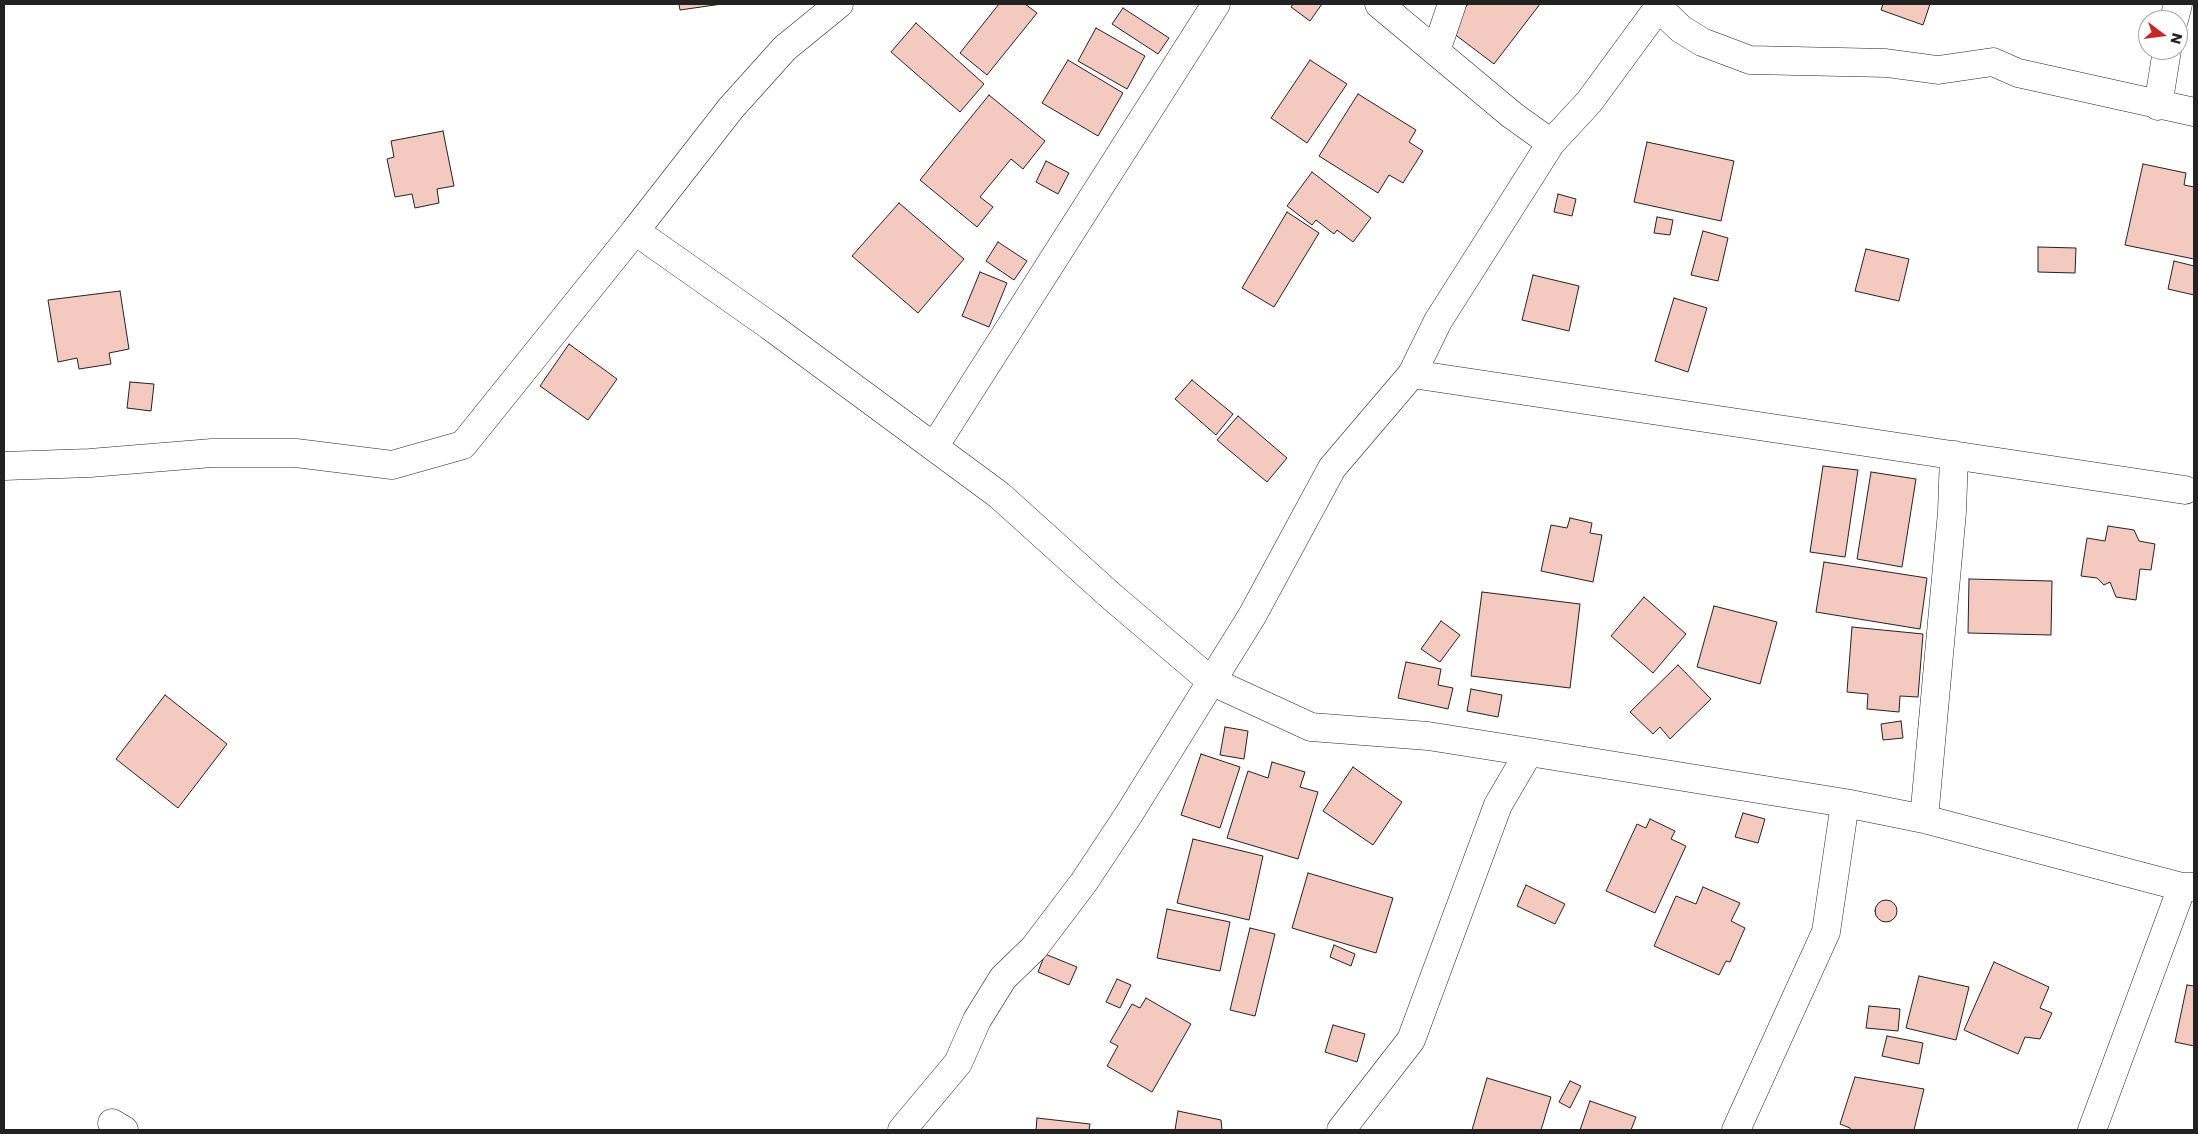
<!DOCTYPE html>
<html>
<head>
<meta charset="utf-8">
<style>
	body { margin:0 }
	#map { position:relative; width:2198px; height:1134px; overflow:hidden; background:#fff; font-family:Poppins,sans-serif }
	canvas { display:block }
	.frame { position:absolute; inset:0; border:5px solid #222; pointer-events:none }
	.north { position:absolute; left:2138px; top:10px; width:50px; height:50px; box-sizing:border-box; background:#fff; border:1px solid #a7a7a7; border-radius:50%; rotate:105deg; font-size:14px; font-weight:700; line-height:20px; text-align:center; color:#222 }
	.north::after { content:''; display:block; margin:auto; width:18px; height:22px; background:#c62828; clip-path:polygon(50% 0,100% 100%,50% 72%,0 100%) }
</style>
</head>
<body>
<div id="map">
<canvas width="2198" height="1134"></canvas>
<div class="frame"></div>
<div class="north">N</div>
</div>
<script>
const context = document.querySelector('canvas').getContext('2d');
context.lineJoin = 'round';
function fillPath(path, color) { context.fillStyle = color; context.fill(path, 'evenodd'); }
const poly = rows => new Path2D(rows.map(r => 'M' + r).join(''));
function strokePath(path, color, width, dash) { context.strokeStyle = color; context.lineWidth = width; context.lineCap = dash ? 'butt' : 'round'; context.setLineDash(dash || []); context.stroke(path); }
const building = poly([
	[679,4,722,4,680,10,679,4],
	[999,4,1025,4,1037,13,987,75,960,53,999,4],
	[1293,4,1322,4,1310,21,1291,7,1293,4],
	[1468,4,1540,4,1494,64,1449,30,1468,4],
	[1883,4,1930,4,1923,25,1881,10,1883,4],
	[1123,8,1169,38,1158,54,1112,24,1123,8],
	[916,23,984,84,960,112,891,52,916,23],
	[1096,28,1145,56,1127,89,1078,61,1096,28],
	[1068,60,1123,93,1098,136,1042,103,1068,60],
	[1310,60,1347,84,1307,143,1271,118,1310,60],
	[1358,94,1416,130,1409,142,1423,151,1403,183,1389,175,1378,193,1319,156,1358,94],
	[989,95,1045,141,1023,169,1011,159,980,197,993,207,977,227,920,180,989,95],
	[443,131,454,186,437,189,439,203,415,208,412,194,395,197,387,159,394,157,391,141,443,131],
	[1647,142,1734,161,1721,221,1634,202,1647,142],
	[1046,161,1069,173,1058,194,1036,182,1046,161],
	[2143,164,2186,173,2184,185,2194,187,2194,259,2125,245,2143,164],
	[1312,172,1371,218,1353,242,1337,230,1334,234,1316,220,1312,225,1287,206,1312,172],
	[1558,194,1576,199,1572,216,1554,212,1558,194],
	[899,203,964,259,918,313,852,256,899,203],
	[1287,212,1319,233,1274,307,1242,288,1287,212],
	[1657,217,1673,220,1670,235,1654,233,1657,217],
	[1703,231,1728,238,1718,281,1691,275,1703,231],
	[998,242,1027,261,1014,280,986,261,998,242],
	[2038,247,2076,248,2075,273,2038,272,2038,247],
	[1866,249,1909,259,1899,301,1855,291,1866,249],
	[2174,261,2194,266,2194,295,2168,289,2174,261],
	[980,272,1007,283,989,327,962,316,980,272],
	[1533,275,1579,286,1569,331,1522,320,1533,275],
	[120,291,129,349,109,353,111,364,79,369,77,358,58,362,48,300,120,291],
	[1674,298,1707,308,1688,372,1655,361,1674,298],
	[569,344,617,379,588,420,540,386,569,344],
	[1192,380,1233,414,1216,435,1175,399,1192,380],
	[130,382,154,384,151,411,127,408,130,382],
	[1238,416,1287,458,1267,482,1217,440,1238,416],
	[1823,466,1858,470,1845,557,1810,552,1823,466],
	[1871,472,1916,479,1902,567,1857,559,1871,472],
	[1570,518,1592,523,1590,533,1602,535,1593,582,1541,571,1551,525,1567,528,1570,518],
	[2108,526,2134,530,2139,541,2155,544,2151,570,2140,569,2136,600,2116,597,2110,582,2104,585,2097,578,2081,576,2087,538,2105,541,2108,526],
	[1824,562,1927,578,1920,629,1816,612,1824,562],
	[1969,579,2052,581,2051,635,1968,633,1969,579],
	[1482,592,1580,604,1570,688,1471,676,1482,592],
	[1644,597,1686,634,1653,673,1611,636,1644,597],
	[1714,606,1777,622,1760,684,1697,667,1714,606],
	[1441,621,1460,635,1440,662,1421,649,1441,621],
	[1852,627,1923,634,1918,697,1900,696,1899,712,1867,709,1868,694,1847,692,1852,627],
	[1406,662,1441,669,1438,685,1453,688,1448,709,1398,698,1406,662],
	[1678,665,1711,699,1670,739,1660,727,1653,734,1630,712,1678,665],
	[1471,689,1502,695,1498,717,1467,711,1471,689],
	[165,695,227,744,178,808,116,759,165,695],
	[1901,721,1903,738,1883,740,1881,724,1901,721],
	[1225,727,1248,731,1244,759,1220,755,1225,727],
	[1201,754,1240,767,1220,828,1181,815,1201,754],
	[1272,762,1305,772,1300,787,1318,792,1298,859,1227,838,1248,771,1268,778,1272,762],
	[1353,767,1402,802,1373,845,1323,811,1353,767],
	[1743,813,1765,819,1758,843,1735,837,1743,813],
	[1650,819,1675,831,1671,839,1686,846,1655,913,1606,891,1637,824,1646,828,1650,819],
	[1193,839,1263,856,1249,920,1177,903,1193,839],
	[1308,873,1393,898,1376,953,1292,928,1308,873],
	[1526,885,1565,904,1555,924,1517,906,1526,885],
	[1703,887,1740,903,1731,921,1745,928,1730,962,1726,961,1719,975,1654,946,1676,896,1696,904,1703,887],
	'1875 911a11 11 0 1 1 22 0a11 11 0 1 1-22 0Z',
	[1167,909,1230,922,1220,971,1157,958,1167,909],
	[1250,928,1275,934,1255,1016,1230,1010,1250,928],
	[1334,945,1355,954,1351,966,1330,957,1334,945],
	[1045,954,1077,967,1069,985,1038,972,1045,954],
	[1994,962,2049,987,2040,1008,2052,1013,2040,1039,2025,1037,2018,1054,1964,1030,1994,962],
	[1919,976,1969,987,1956,1040,1906,1028,1919,976],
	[1117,979,1131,985,1120,1008,1106,1002,1117,979],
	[2187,985,2194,986,2194,1046,2175,1042,2187,985],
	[1146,998,1191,1024,1152,1092,1107,1066,1118,1046,1110,1042,1132,1004,1140,1008,1146,998],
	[1869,1006,1900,1009,1898,1031,1866,1028,1869,1006],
	[1333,1025,1365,1034,1357,1062,1325,1052,1333,1025],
	[1887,1036,1923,1043,1919,1064,1882,1056,1887,1036],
	[1855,1077,1924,1089,1914,1130,1851,1130,1850,1128,1840,1124,1855,1077],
	[1487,1078,1551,1097,1541,1130,1472,1130,1487,1078],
	[1570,1081,1581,1086,1570,1108,1559,1102,1570,1081],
	[1590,1101,1636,1117,1631,1130,1580,1130,1590,1101],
	[1178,1111,1221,1120,1222,1130,1175,1130,1178,1111],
	[1037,1118,1090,1124,1089,1130,1036,1130,1037,1118]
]);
fillPath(building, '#f3c9c0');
strokePath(building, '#222', 1);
const minor = poly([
	[1379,4,1512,115,1551,143],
	[1659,8,1681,29,1702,42,1750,60,1886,63,1938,70,1993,62,2018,73,2194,112],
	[2174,20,2178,4],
	[1436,51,1452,4],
	[2158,106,2167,50],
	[635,231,731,108,785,48,839,4],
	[1412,374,2185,490],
	[934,447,1216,4],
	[4,466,90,463,212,453,296,453,392,465,463,445,635,231,770,326,999,495,1111,596,1211,681,1311,727,1428,736,1529,752,1498,805,1411,1040,1341,1130],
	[1529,752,1845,803,1924,819,2182,887,2194,887],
	[1924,819,1952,512,1954,455],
	[112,1123,124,1130],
	[902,1130,958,1063,977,1020,1003,978,1034,948,1084,882,1129,814,1252,616,1332,468,1412,374,1438,321,1551,143,1589,102,1661,4],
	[1736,1130,1826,932,1845,803],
	[2092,1130,2182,887]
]);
strokePath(minor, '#222', 29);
strokePath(minor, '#fff', 28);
</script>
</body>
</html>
